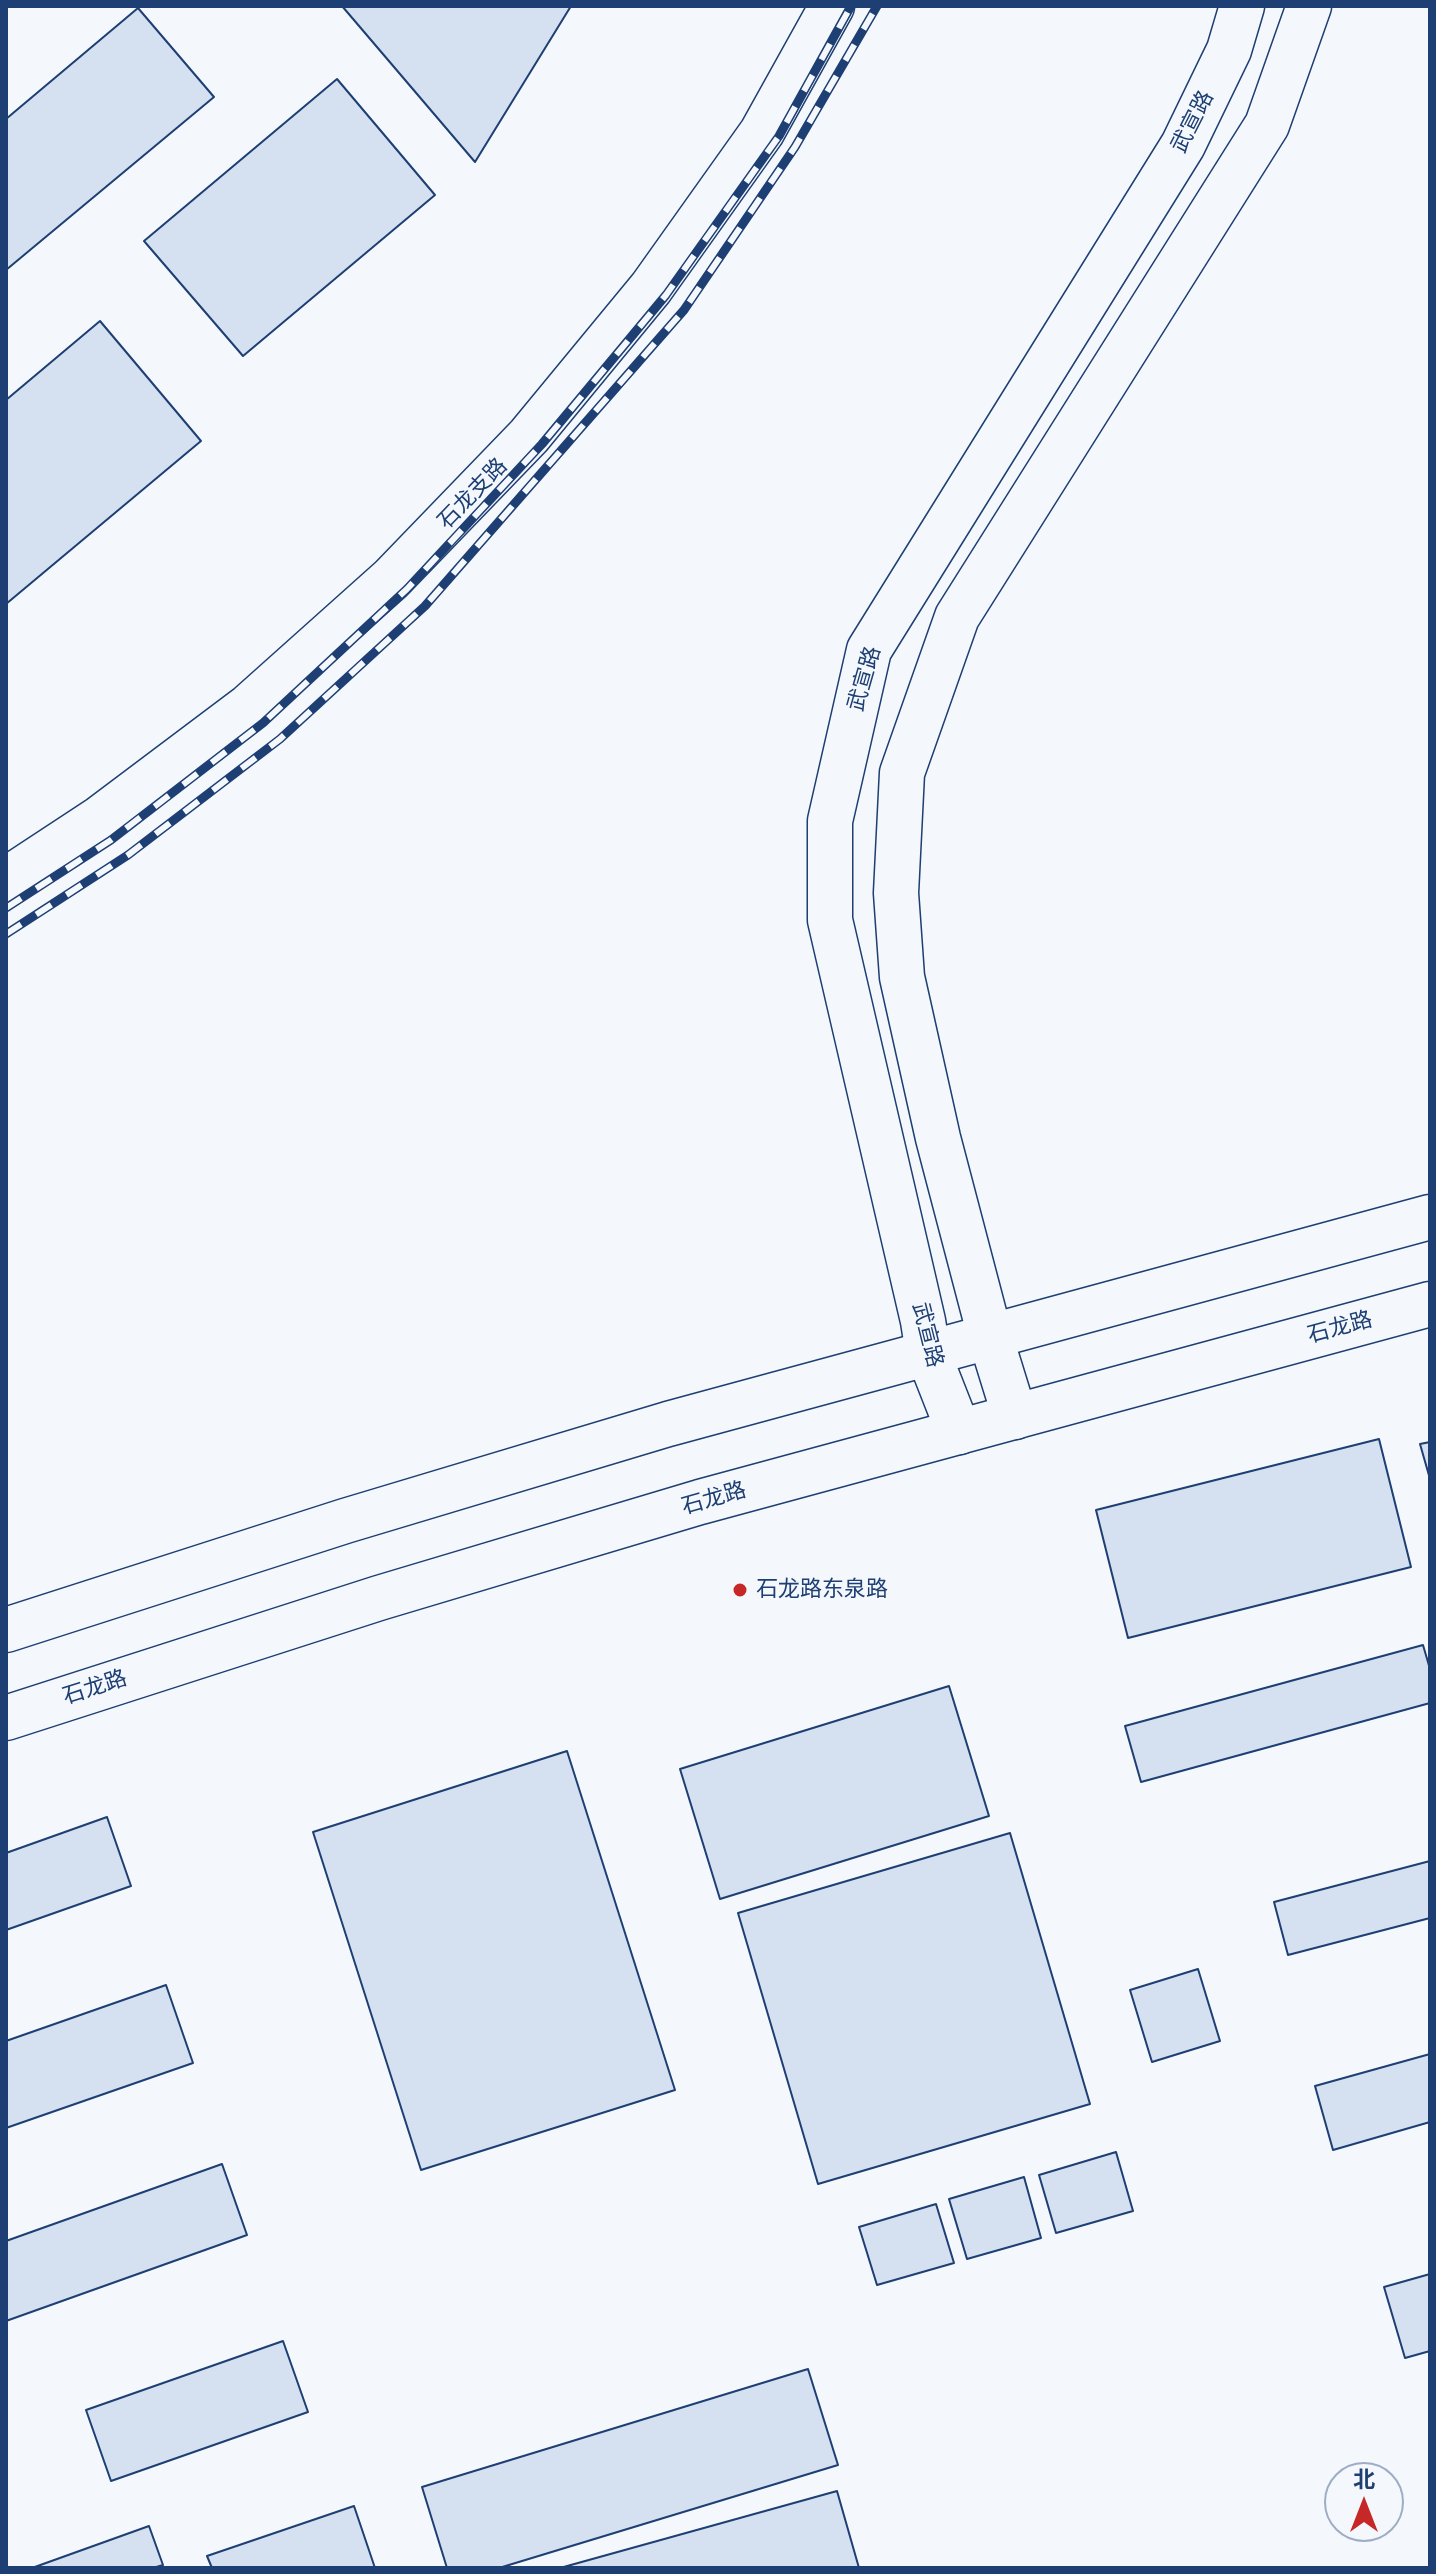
<!DOCTYPE html>
<html>
<head>
<meta charset="utf-8">
<style>
	body { margin:0 }
	#map { position:relative; width:1436px; height:2574px; overflow:hidden; background:#f4f7fb; font-family:"Fira Sans Condensed","Noto Sans SC",sans-serif }
	canvas { display:block }
	.frame { position:absolute; inset:0; border:8px solid #1d3f73; pointer-events:none }
	.north { position:absolute; left:1324px; top:2462px; width:80px; height:80px; box-sizing:border-box; background:#f4f7fb; border:2px solid #9eadc5; border-radius:50%; rotate:0deg; font-size:22px; font-weight:700; line-height:32px; text-align:center; color:#1d3f73 }
	.north::after { content:''; display:block; margin:auto; width:28px; height:36px; background:#c62828; clip-path:polygon(50% 0,100% 100%,50% 72%,0 100%) }
</style>
</head>
<body>
<div id="map">
<canvas width="1436" height="2574"></canvas>
<div class="frame"></div>
<div class="north">北</div>
</div>
<script>
const context = document.querySelector('canvas').getContext('2d');
context.lineJoin = 'round';
function fillPath(path, color) { context.fillStyle = color; context.fill(path, 'evenodd'); }
const poly = rows => new Path2D(rows.map(r => 'M' + r).join(''));
function strokePath(path, color, width, dash) { context.strokeStyle = color; context.lineWidth = width; context.lineCap = dash ? 'butt' : 'round'; context.setLineDash(dash || []); context.stroke(path); }
function write(font, color, halo, rows, align = 'center') {
  context.font = font + ' "Fira Sans Condensed","Noto Sans SC",sans-serif'; context.lineWidth = 6; context.setLineDash([]); context.textBaseline = 'middle'; context.strokeStyle = halo; context.fillStyle = color; for (const [text, x, y, turn = 0] of rows) {
    context.save(); context.translate(x, y); context.rotate((+turn || 0) * Math.PI / 180); context.textAlign = isNaN(turn) ? turn : align; if (halo) context.strokeText(text, 0, 0); context.fillText(text, 0, 0); context.restore();
  }
}
const building = poly([
	[342,6,571,6,475,162,342,6],
	[138,8,214,97,6,270,6,119,138,8],
	[337,79,435,195,243,356,144,241,337,79],
	[100,321,201,441,6,604,6,400,100,321],
	[1379,1439,1411,1567,1128,1638,1096,1510,1379,1439],
	[1430,1442,1430,1479,1420,1444,1430,1442],
	[1423,1645,1430,1669,1430,1703,1141,1782,1125,1726,1423,1645],
	[949,1686,989,1816,720,1899,680,1769,949,1686],
	[567,1751,675,2090,421,2170,313,1832,567,1751],
	[107,1817,131,1886,6,1930,6,1853,107,1817],
	[1010,1833,1090,2104,818,2184,738,1913,1010,1833],
	[1430,1861,1430,1918,1288,1955,1274,1902,1430,1861],
	[1198,1969,1220,2041,1152,2062,1130,1990,1198,1969],
	[166,1985,193,2063,6,2128,6,2041,166,1985],
	[1430,2054,1430,2122,1333,2150,1315,2086,1430,2054],
	[1116,2152,1133,2211,1056,2233,1039,2175,1116,2152],
	[222,2164,247,2235,6,2321,6,2241,222,2164],
	[1024,2177,1041,2238,967,2259,949,2199,1024,2177],
	[936,2204,954,2263,877,2285,859,2227,936,2204],
	[1430,2274,1430,2351,1405,2358,1384,2287,1430,2274],
	[283,2341,308,2412,111,2481,86,2410,283,2341],
	[808,2369,838,2465,499,2568,447,2568,422,2487,808,2369],
	[837,2491,859,2568,560,2568,837,2491],
	[354,2506,375,2568,212,2568,207,2556,354,2506],
	[149,2526,163,2565,153,2568,32,2568,149,2526]
]);
fillPath(building, '#d5e0f0');
strokePath(building, '#1d3f73', 2);
const minor = poly([
	[6,880,100,818,249,706,391,579,529,436,651,288,762,132,832,6],
	[1015,1417,990,1336,938,1138,902,977,896,893,902,773,957,617,1267,125,1309,6],
	[959,1432,928,1353,923,1321,830,920,830,821,869,650,1183,145,1229,50,1242,6]
]);
const major = poly([
	[6,1630,345,1521,668,1424,1430,1217],
	[6,1718,379,1598,700,1502,1430,1304]
]);
strokePath(minor, '#1d3f73', 47);
strokePath(major, '#1d3f73', 47);
strokePath(minor, '#f4f7fb', 44);
strokePath(major, '#f4f7fb', 44);
const rail = poly([
	[6,908,111,840,263,723,407,589,542,444,666,295,779,136,851,6],
	[6,934,128,855,280,739,425,606,684,310,795,147,877,6]
]);
strokePath(rail, '#1d3f73', 9);
strokePath(rail, '#f4f7fb', 6, [18]);
for (const [x, y, r, color] of [
	[740,1590,8,"#c62828"]
]) { const dot = new Path2D(); dot.arc(x, y, r, 0, 2 * Math.PI); context.fillStyle = color; context.fill(dot); strokePath(dot, '#f4f7fb', 3); }
write('22px', '#1d3f73', '#f4f7fb', [
	["武宣路",1193,122,-63],
	["石龙支路",473,494,-46],
	["武宣路",865,679,-74],
	["石龙路",1340,1328,-15],
	["武宣路",927,1335,76],
	["石龙路",714,1499,-16],
	["石龙路",95,1688,-18]
]);
write('22px', '#1d3f73', '#f4f7fb', [
	["石龙路东泉路",756,1590]
], 'left');
</script>
</body>
</html>
